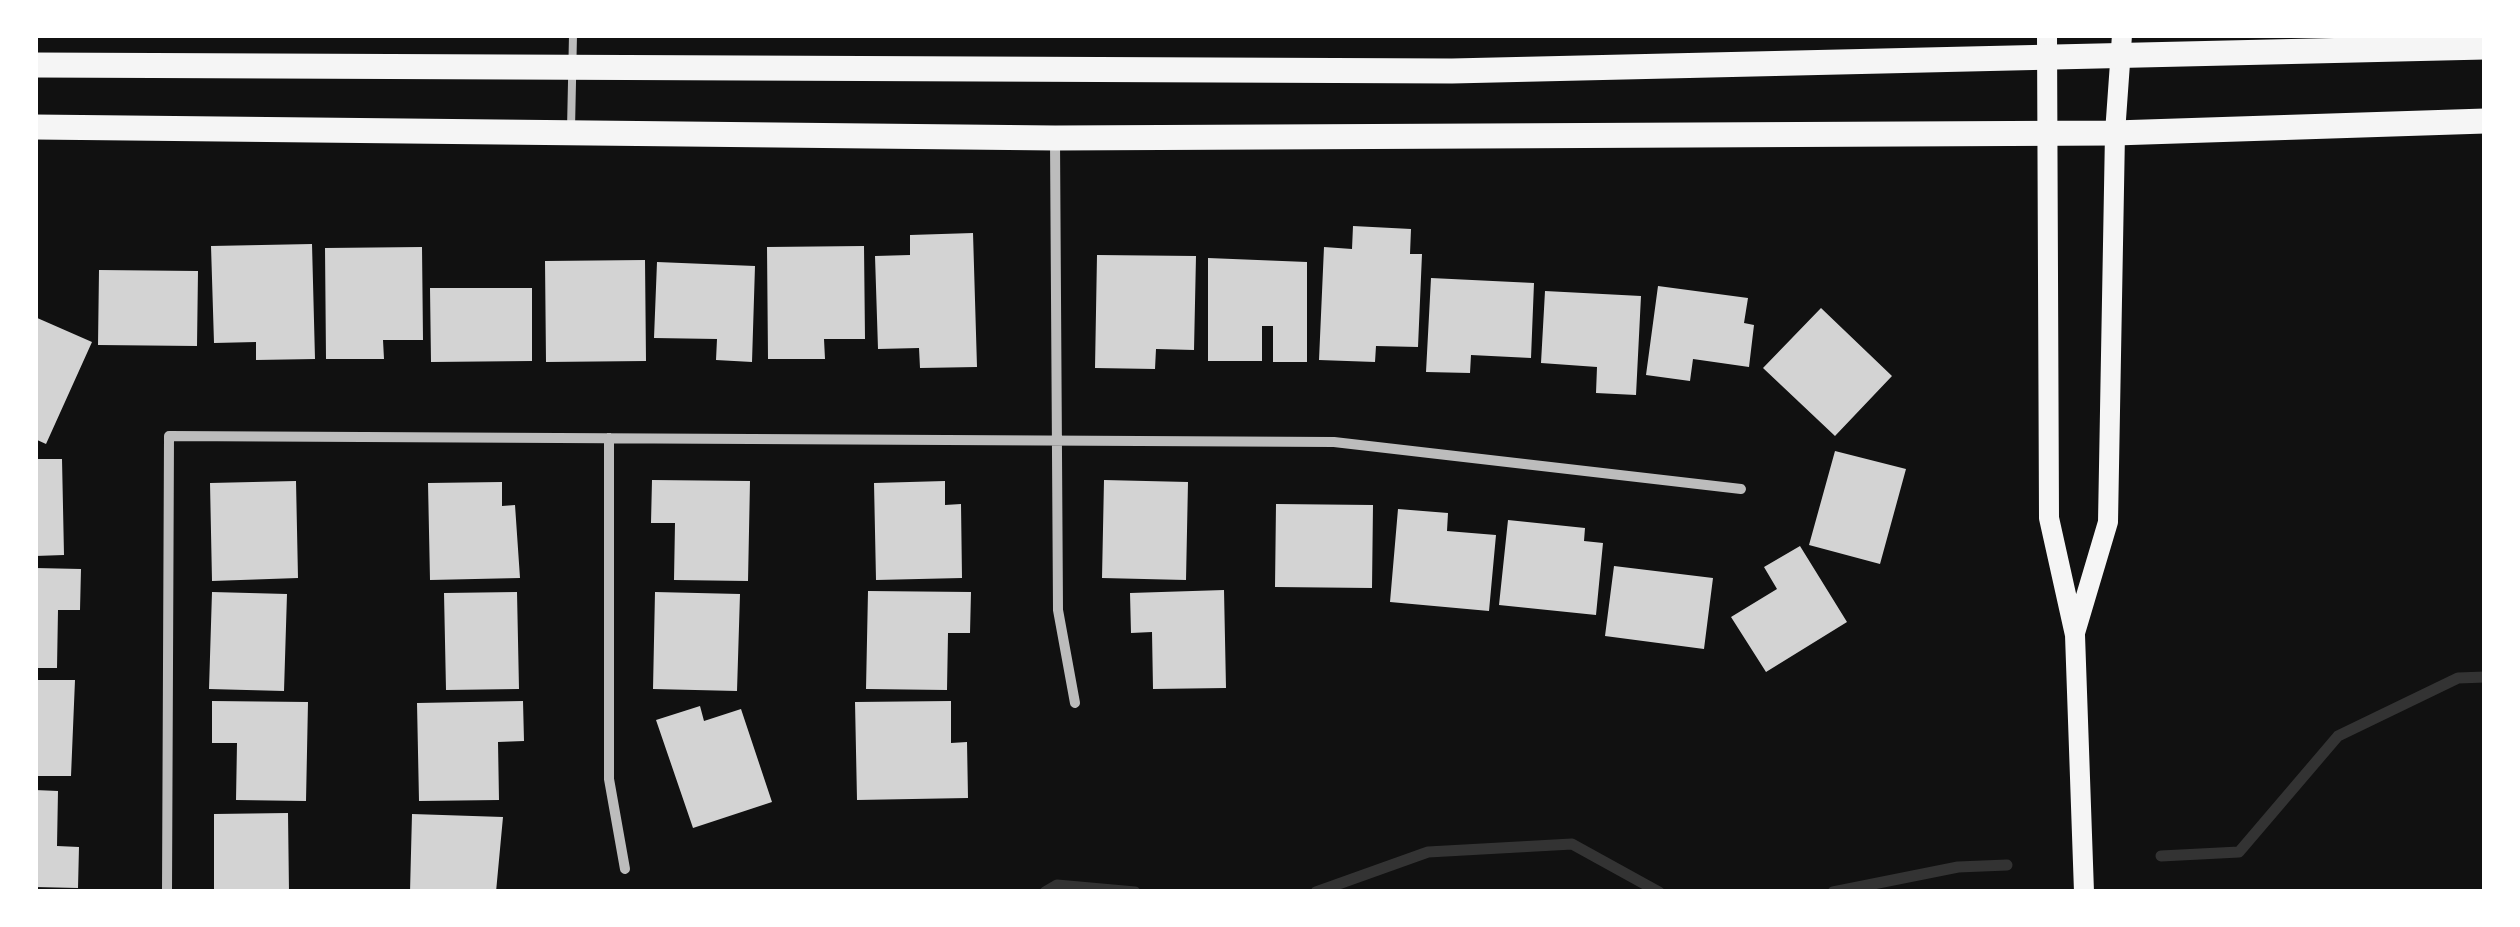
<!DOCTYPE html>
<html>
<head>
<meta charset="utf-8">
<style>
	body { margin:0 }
	#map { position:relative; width:2520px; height:927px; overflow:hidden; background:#111; font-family:Helvetica,sans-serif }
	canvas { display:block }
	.frame { position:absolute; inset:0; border:38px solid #fff; pointer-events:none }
</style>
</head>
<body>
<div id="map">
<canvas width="2520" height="927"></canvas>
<div class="frame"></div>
</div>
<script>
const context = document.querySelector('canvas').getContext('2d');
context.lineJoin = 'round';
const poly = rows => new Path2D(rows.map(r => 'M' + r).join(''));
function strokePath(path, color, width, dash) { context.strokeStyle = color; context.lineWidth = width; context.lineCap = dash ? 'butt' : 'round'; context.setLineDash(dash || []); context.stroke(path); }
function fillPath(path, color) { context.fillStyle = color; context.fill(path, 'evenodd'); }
strokePath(poly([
	[2161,856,2239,852,2338,736,2458,678,2485,677],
	[1045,892,1057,885,1135,892],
	[1316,892,1428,852,1572,844,1659,892],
	[1833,892,1958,867,2007,865]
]), '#333', 11);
fillPath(poly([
	[1353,226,1411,229,1410,254,1422,254,1418,347,1376,346,1375,362,1319,360,1324,247,1352,249],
	[973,233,977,367,920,368,919,348,878,349,875,256,910,255,910,235],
	[312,244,315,359,256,360,256,342,214,343,211,246],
	[864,246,865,339,824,339,825,359,768,359,767,247],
	[422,247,423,340,383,340,384,359,326,359,325,248],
	[1097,255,1196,256,1194,350,1156,349,1155,369,1095,368],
	[1208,258,1307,262,1307,362,1273,362,1273,326,1262,326,1262,361,1208,361],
	[645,260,646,361,546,362,545,261],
	[657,262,755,266,752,362,716,360,717,339,654,338],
	[99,270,198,271,197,346,98,345],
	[1431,278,1534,283,1531,358,1471,355,1470,373,1426,372],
	[1658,286,1748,298,1744,323,1754,325,1749,367,1693,359,1690,381,1646,375],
	[430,288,532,288,532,361,431,362],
	[1545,291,1641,296,1636,395,1596,393,1597,367,1541,363],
	[1821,308,1892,376,1835,436,1763,368],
	[35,317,92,342,46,444,35,439],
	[1835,451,1906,469,1880,564,1809,545],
	[35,459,62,459,64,555,35,556],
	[652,480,750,481,748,581,674,580,675,523,651,523],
	[1104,480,1188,482,1186,580,1102,578],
	[296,481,298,578,212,581,210,483],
	[945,481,945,505,961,504,962,578,876,580,874,483],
	[502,482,502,506,515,505,520,578,430,580,428,483],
	[1276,504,1373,505,1372,588,1275,587],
	[1398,509,1448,513,1447,531,1496,535,1489,611,1390,602],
	[1508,520,1585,528,1584,541,1603,543,1596,615,1499,605],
	[1800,546,1847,622,1766,672,1731,617,1777,589,1764,567],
	[1614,566,1713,578,1704,649,1605,636],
	[35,568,81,569,80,610,58,610,57,668,35,668],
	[1224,590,1226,688,1153,689,1152,632,1131,633,1130,593],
	[868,591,971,592,970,633,948,633,947,690,866,689],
	[212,592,287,594,284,691,209,689],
	[517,592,519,689,446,690,444,593],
	[655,592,740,594,737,691,653,689],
	[35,680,75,680,71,776,35,776],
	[212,701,308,702,306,801,236,800,237,743,212,743],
	[523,701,524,741,498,742,499,800,419,801,417,703],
	[951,701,951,743,967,742,968,798,857,800,855,702],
	[700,706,704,721,741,709,772,802,693,828,656,720],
	[35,790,58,791,57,846,79,847,78,888,35,887],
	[288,813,289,892,214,892,214,814],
	[412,814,503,817,496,892,410,892]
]), '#d3d3d3');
strokePath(poly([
	[571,129,573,35]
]), '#bcbcbc', 8);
strokePath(poly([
	[1055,141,1058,610,1075,703],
	[609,438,609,779,625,869],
	[167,892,169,436,1334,442,1741,489]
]), '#bcbcbc', 10);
strokePath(poly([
	[2047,35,2049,518,2075,635,2084,892],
	[2075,633,2108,522,2115,133,2122,35]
]), '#f5f5f5', 20);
strokePath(poly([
	[35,65,1452,71,2485,47],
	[35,127,1055,138,2115,133,2485,121]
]), '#f5f5f5', 25);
</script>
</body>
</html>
